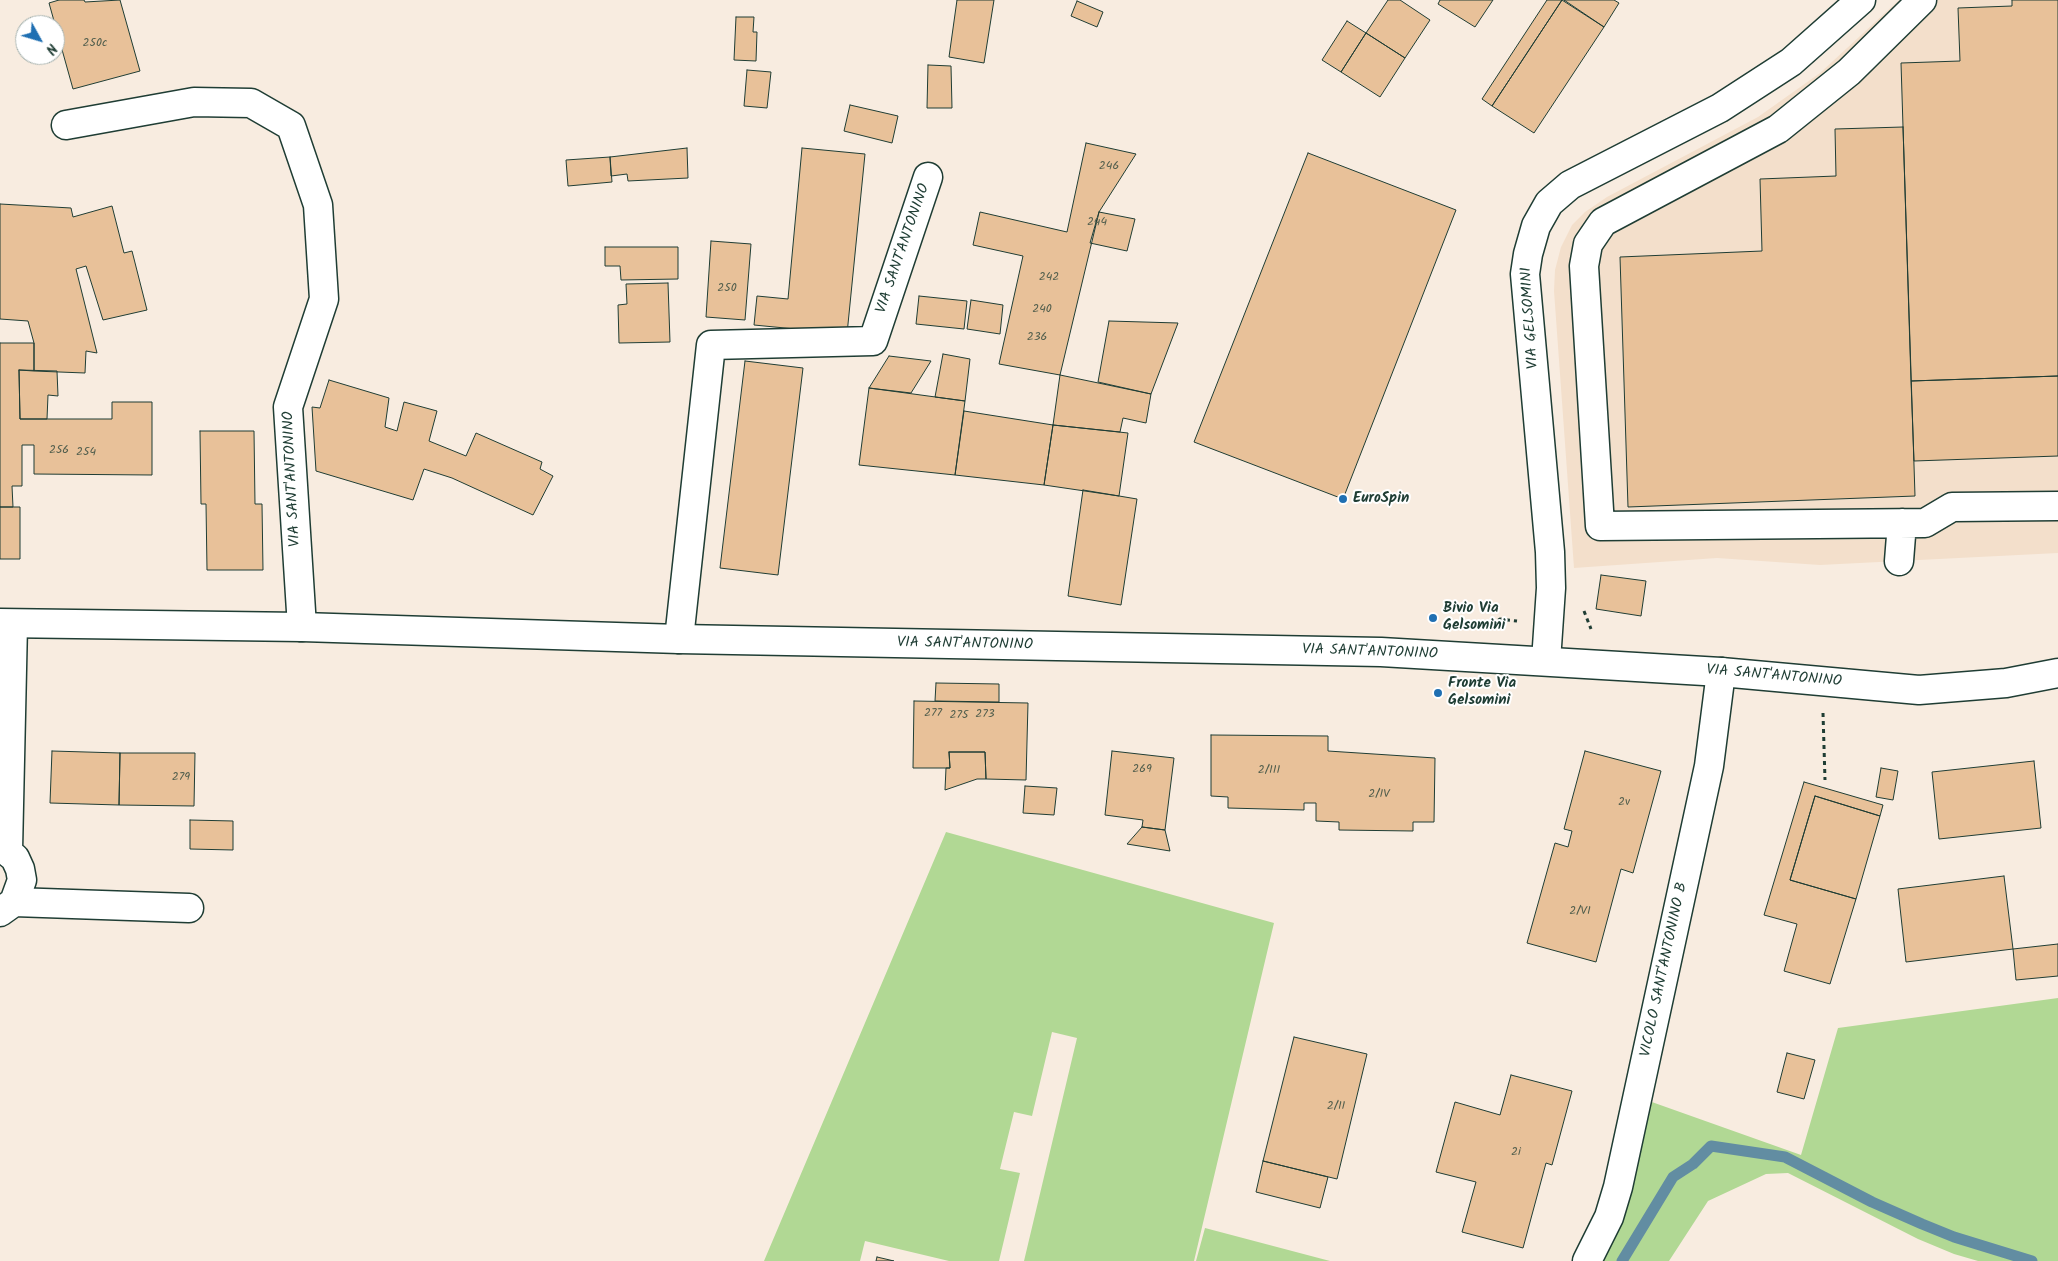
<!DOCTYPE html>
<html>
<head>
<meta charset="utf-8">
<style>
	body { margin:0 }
	#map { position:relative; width:2058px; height:1261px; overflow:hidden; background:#f8ece0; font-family:Kalam,sans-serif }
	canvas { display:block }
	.north { position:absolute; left:15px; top:15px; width:50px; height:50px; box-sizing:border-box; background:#fff; border:1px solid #a5b1ae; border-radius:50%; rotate:129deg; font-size:14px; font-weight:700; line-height:20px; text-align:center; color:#1f3d34 }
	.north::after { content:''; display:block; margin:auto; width:18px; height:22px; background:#1f6fb2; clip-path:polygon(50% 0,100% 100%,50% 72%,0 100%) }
</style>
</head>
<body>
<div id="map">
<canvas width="2058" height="1261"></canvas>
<div class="north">N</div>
</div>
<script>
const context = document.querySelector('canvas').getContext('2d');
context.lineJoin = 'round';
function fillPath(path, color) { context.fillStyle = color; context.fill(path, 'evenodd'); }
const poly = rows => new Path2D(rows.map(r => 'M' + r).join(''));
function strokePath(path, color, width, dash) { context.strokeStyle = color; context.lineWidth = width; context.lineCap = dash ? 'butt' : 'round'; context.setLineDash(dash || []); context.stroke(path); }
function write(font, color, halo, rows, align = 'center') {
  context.font = font + ' Kalam,sans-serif'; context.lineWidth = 4; context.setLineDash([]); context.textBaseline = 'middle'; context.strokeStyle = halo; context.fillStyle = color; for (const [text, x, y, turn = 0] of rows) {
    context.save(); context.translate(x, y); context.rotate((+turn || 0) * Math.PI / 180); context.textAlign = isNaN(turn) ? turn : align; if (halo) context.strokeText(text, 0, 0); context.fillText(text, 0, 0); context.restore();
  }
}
fillPath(poly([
	[1899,0,2058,0,2058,553,1820,565,1717,558,1574,568,1554,291,1555,270,1561,247,1572,225,1585,212,1607,197,1758,117,1820,73]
]), '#f3dfcb');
fillPath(poly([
	[946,832,1274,923,1194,1261,1024,1261,1077,1038,1052,1032,1032,1116,1014,1112,1000,1169,1020,1173,999,1261,949,1261,865,1241,860,1261,764,1261],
	[2058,998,2058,1261,1978,1261,1954,1254,1918,1239,1788,1173,1766,1174,1708,1201,1669,1261,1599,1261,1649,1101,1801,1155,1838,1028],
	[1205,1228,1330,1261,1196,1261]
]), '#b1d894');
strokePath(poly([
	[1622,1261,1673,1177,1693,1164,1711,1146,1785,1157,1872,1202,1922,1224,1954,1237,2032,1261]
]), '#628da2', 11);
const building = poly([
	[59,0,84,0,85,2,120,0,140,71,73,89,49,3,59,0],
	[957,0,994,0,984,63,949,57,957,0],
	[1388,0,1400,0,1430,20,1405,58,1366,33,1388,0],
	[1440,0,1493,0,1475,27,1438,4,1440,0],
	[1547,0,1562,0,1492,106,1482,99,1547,0],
	[1562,0,1604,27,1534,133,1492,106,1562,0],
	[1564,0,1614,0,1619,3,1604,27,1564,0],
	[2012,0,2058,0,2058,376,1911,381,1901,63,1960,61,1958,8,2012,6,2012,0],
	[1077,1,1103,12,1097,27,1071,16,1077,1],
	[736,17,754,17,753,32,757,32,756,61,734,60,736,17],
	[1347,21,1366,33,1341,72,1322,60,1347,21],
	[1366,33,1405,58,1380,97,1341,72,1366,33],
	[928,65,951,66,952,108,927,108,928,65],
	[747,70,771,72,767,108,744,106,747,70],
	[850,105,898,116,892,143,844,131,850,105],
	[1903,127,1915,496,1628,507,1620,257,1762,251,1760,179,1836,176,1835,129,1903,127],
	[1086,143,1136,154,1099,212,1060,375,999,364,1023,256,973,245,980,212,1067,232,1086,143],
	[687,148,688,178,628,181,627,174,611,176,610,157,687,148],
	[802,148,865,154,847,334,754,325,757,296,788,299,802,148],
	[1308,153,1456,210,1343,499,1194,442,1308,153],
	[610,157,612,182,568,186,566,160,610,157],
	[0,204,71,208,73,217,112,206,124,253,132,251,147,310,103,320,86,266,76,269,97,353,86,351,85,373,34,371,34,343,28,321,0,319,0,204],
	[1099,212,1135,219,1127,251,1090,243,1099,212],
	[711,241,751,244,745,320,706,317,711,241],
	[605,247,678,247,678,279,621,280,620,266,605,266,605,247],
	[668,283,670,342,619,343,618,305,627,304,626,284,668,283],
	[919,296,967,301,964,329,916,324,919,296],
	[971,300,1003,305,1000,334,967,329,971,300],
	[1109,321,1178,323,1151,394,1098,382,1109,321],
	[0,343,34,343,34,371,19,370,20,419,112,419,112,402,152,402,152,475,34,474,34,445,22,445,22,486,12,486,13,507,0,507,0,343],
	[943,354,970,359,965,401,935,397,943,354],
	[889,356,931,361,911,393,869,388,889,356],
	[745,361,803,368,778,575,720,568,745,361],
	[19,370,57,371,58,396,48,395,47,419,20,419,19,370],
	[1060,375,1151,394,1146,423,1123,418,1120,432,1053,425,1060,375],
	[2058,376,2058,456,1914,461,1911,381,2058,376],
	[329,380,389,398,385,427,397,431,404,402,437,411,429,441,466,456,476,433,542,462,540,469,553,476,533,515,452,478,424,469,413,500,316,471,312,407,320,408,329,380],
	[869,388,965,401,955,475,859,465,869,388],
	[964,411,1053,425,1044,485,955,475,964,411],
	[1053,425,1128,433,1119,496,1044,485,1053,425],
	[200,431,254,431,255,504,262,504,263,570,207,570,206,504,201,504,200,431],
	[1083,490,1137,499,1121,605,1068,596,1083,490],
	[0,507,20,507,20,559,0,559,0,507],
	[1601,575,1646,581,1641,616,1596,609,1601,575],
	[936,683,999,684,999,702,935,701,936,683],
	[914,701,1028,703,1026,780,986,779,985,752,949,752,950,768,913,768,914,701],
	[1211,735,1328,736,1328,751,1435,758,1434,822,1413,822,1413,831,1339,830,1339,822,1316,821,1316,803,1304,803,1304,810,1228,808,1228,797,1211,796,1211,735],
	[52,751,120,753,119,805,50,803,52,751],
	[1112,751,1174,758,1165,830,1142,827,1143,820,1105,815,1112,751],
	[1585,751,1661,771,1633,873,1621,869,1596,962,1527,943,1555,843,1568,847,1572,831,1564,829,1585,751],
	[949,752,985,752,986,779,977,779,945,790,946,768,950,768,949,752],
	[120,753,195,753,194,806,119,805,120,753],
	[2034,761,2041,828,1939,839,1932,772,2034,761],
	[1881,768,1898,771,1893,800,1876,797,1881,768],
	[1804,782,1883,805,1880,816,1815,796,1790,880,1856,899,1830,984,1784,971,1797,924,1764,915,1804,782],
	[1025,786,1057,788,1054,815,1023,813,1025,786],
	[1815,796,1880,816,1856,899,1790,880,1815,796],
	[190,820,233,821,233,850,190,849,190,820],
	[1142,827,1165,830,1170,851,1127,844,1142,827],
	[2004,876,2013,949,1906,962,1898,889,2004,876],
	[2058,944,2058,976,2016,980,2013,949,2058,944],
	[1294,1037,1367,1054,1337,1179,1263,1161,1294,1037],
	[1787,1053,1815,1060,1804,1099,1777,1092,1787,1053],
	[1511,1075,1572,1091,1552,1165,1546,1163,1523,1248,1462,1232,1476,1182,1436,1172,1455,1102,1500,1115,1511,1075],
	[1263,1161,1328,1177,1320,1208,1256,1192,1263,1161],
	[877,1257,894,1261,876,1261,877,1257]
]);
fillPath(building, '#e8c199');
strokePath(building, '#1f3d34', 1);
const minor = poly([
	[1922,0,1849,72,1778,129,1603,222,1588,244,1584,266,1600,526,1925,523,1952,507,2058,506],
	[66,125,194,102,251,103,291,126,318,205,324,299,288,407,302,627],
	[1899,561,1902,523],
	[679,639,711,345,873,341,928,177],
	[1546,661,1551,588,1550,552,1525,274,1528,254,1536,226,1549,203,1570,185,1720,108,1791,62,1861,0],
	[0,846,15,858,20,869,22,880,14,902,0,912],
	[8,850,13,624],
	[14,902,189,908],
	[1587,1261,1609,1217,1618,1187,1709,766,1721,672]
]);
const major = poly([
	[0,623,302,627,679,639,1381,652,1721,672,1919,690,2006,683,2058,673]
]);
strokePath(minor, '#1f3d34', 31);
strokePath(major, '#1f3d34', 31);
strokePath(poly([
	[1584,611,1591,629],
	[1492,625,1500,619,1517,621],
	[1823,713,1825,780]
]), '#1f3d34', 3, [4, 4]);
strokePath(minor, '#fff', 28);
strokePath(major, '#fff', 28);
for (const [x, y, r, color] of [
	[1343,499,5,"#1f6fb2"],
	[1433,618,5,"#1f6fb2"],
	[1438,693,5,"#1f6fb2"]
]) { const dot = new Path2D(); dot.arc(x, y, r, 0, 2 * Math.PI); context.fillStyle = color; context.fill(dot); strokePath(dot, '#fff', 2); }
write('12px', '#515e4d', null, [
	["250c",95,44],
	["246",1109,167],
	["244",1097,223],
	["242",1049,278],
	["250",727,289],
	["240",1042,310],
	["236",1037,338],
	["256",59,451],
	["254",86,453],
	["277",933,714],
	["273",985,715],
	["275",959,716],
	["269",1142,770],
	["2/III",1269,771],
	["279",181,778],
	["2/IV",1379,795],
	["2v",1624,803],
	["2/VI",1580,912],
	["2/II",1336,1107],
	["2i",1516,1153]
]);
write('15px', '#1f3d34', '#fff', [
	["VIA SANT'ANTONINO",904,249,-71],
	["VIA GELSOMINI",1531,318,-94],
	["VIA SANT'ANTONINO",293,479,-93],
	["VIA SANT'ANTONINO",965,645,1],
	["VIA SANT'ANTONINO",1370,653,2],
	["VIA SANT'ANTONINO",1774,677,5],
	["VICOLO SANT'ANTONINO B",1665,970,-78]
]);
write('bold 15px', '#1f3d34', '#fff', [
	["EuroSpin",1353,499],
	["Bivio Via",1443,609],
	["Gelsomini",1443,626],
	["Fronte Via",1448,684],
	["Gelsomini",1448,701]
], 'left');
</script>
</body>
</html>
